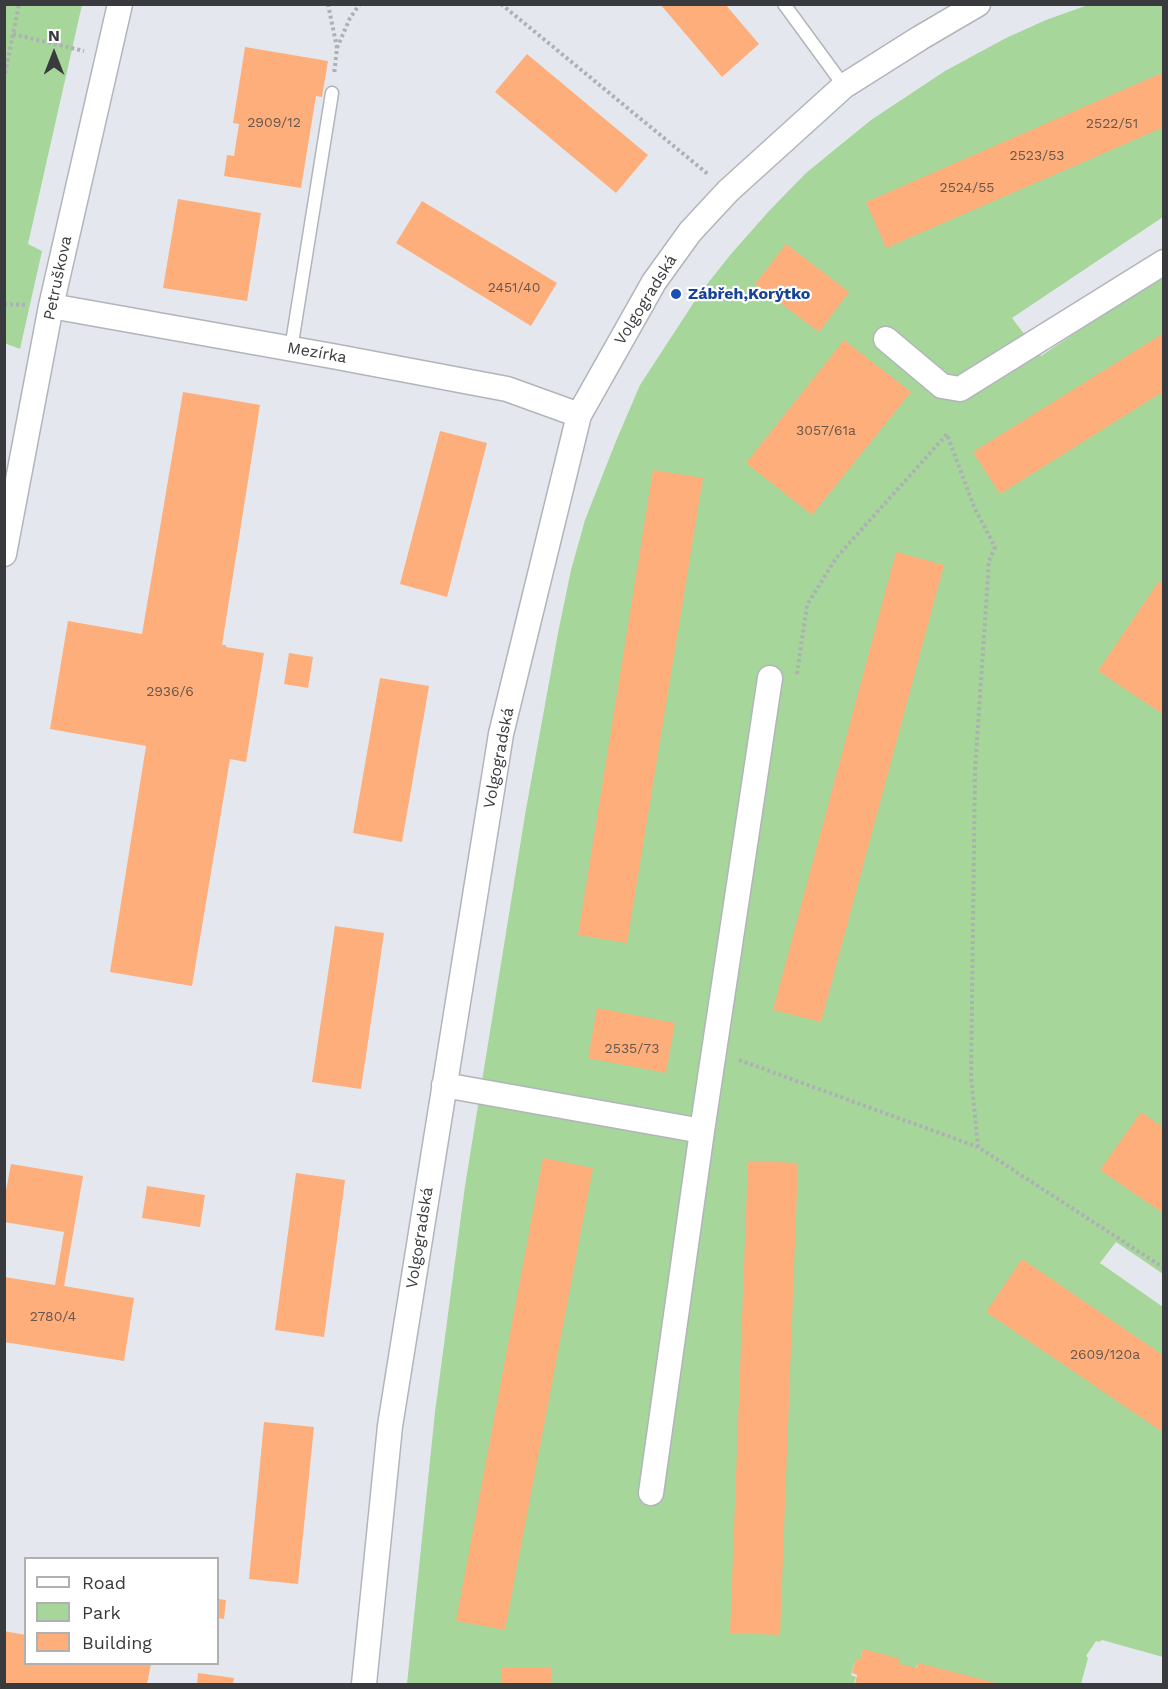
<!DOCTYPE html>
<html>
<head>
<meta charset="utf-8">
<style>
	body { margin:0 }
	#map { position:relative; width:1168px; height:1689px; overflow:hidden; background:#e4e8ee; font-family:"Work Sans",sans-serif }
	canvas { display:block }
	.frame { position:absolute; inset:0; border:6px solid #393a3d; pointer-events:none }
	.legend { position:absolute; left:24px; top:1557px; width:195px; height:108px; box-sizing:border-box; background:#fff; border:2px solid #b0b0b1; margin:0; padding:8px 10px; list-style:none; font-size:18px; color:#393a3d }
	.legend li { display:flex; align-items:center; gap:12px; height:30px }
	.legend b { width:30px; border:2px solid #b0b0b1 }
	.north { position:absolute; left:24px; top:24px; width:60px; height:60px; -webkit-text-stroke:4px #fff; paint-order:stroke; rotate:0deg; font-size:16px; font-weight:700; line-height:24px; text-align:center; color:#393a3d }
	.north::after { content:''; display:block; margin:auto; width:21px; height:27px; background:#393a3d; clip-path:polygon(50% 0,100% 100%,50% 72%,0 100%) }
</style>
</head>
<body>
<div id="map">
<canvas width="1168" height="1689"></canvas>
<div class="frame"></div>
<ul class="legend">
<li><b style="height:8px;background:#fff"></b>Road</li>
<li><b style="height:16px;background:#a6d69a"></b>Park</li>
<li><b style="height:16px;background:#feae7a"></b>Building</li>
</ul>
<div class="north">N</div>
</div>
<script>
const context = document.querySelector('canvas').getContext('2d');
context.lineJoin = 'round';
function fillPath(path, color) { context.fillStyle = color; context.fill(path, 'evenodd'); }
const poly = rows => new Path2D(rows.map(r => 'M' + r).join(''));
function strokePath(path, color, width, dash) { context.strokeStyle = color; context.lineWidth = width; context.lineCap = dash ? 'butt' : 'round'; context.setLineDash(dash || []); context.stroke(path); }
function write(font, color, halo, rows, align = 'center') {
  context.font = font + ' "Work Sans",sans-serif'; context.lineWidth = 4.5; context.setLineDash([]); context.textBaseline = 'middle'; context.strokeStyle = halo; context.fillStyle = color; for (const [text, x, y, turn = 0] of rows) {
    context.save(); context.translate(x, y); context.rotate((+turn || 0) * Math.PI / 180); context.textAlign = isNaN(turn) ? turn : align; if (halo) context.strokeText(text, 0, 0); context.fillText(text, 0, 0); context.restore();
  }
}
fillPath(poly([
	[4,5,82,5,28,244,42,251,20,349,4,343],
	[1088,5,1163,5,1163,217,1012,318,1041,356,1163,274,1163,1274,1116,1242,1100,1263,1163,1307,1163,1657,1102,1640,1099,1642,1096,1641,1086,1656,1088,1658,1081,1684,993,1684,917,1665,916,1670,862,1652,860,1662,855,1662,851,1675,856,1677,854,1684,407,1684,435,1412,465,1186,526,809,558,633,571,570,585,520,616,441,640,385,700,293,731,254,769,211,806,173,871,120,945,71,1006,38,1046,20]
]), '#a6d69a');
fillPath(poly([
	[660,4,725,4,759,44,722,77],
	[245,47,328,61,322,97,316,96,301,188,224,176,227,155,234,156,239,124,233,123],
	[527,54,648,155,616,193,495,92],
	[1164,72,1164,127,886,248,866,202],
	[178,199,261,213,247,301,163,288],
	[422,201,557,283,531,326,396,243],
	[786,244,849,292,819,332,755,284],
	[1164,333,1164,391,1000,494,973,452],
	[844,340,911,392,812,515,746,463],
	[183,392,260,405,222,645,226,645,226,647,264,653,246,762,230,759,192,986,110,972,146,746,50,729,68,621,142,634],
	[440,431,487,443,447,597,400,584],
	[653,470,703,478,627,943,578,935],
	[896,552,944,565,821,1022,773,1010],
	[1159,581,1164,584,1164,715,1098,671],
	[289,653,313,657,308,688,284,684],
	[380,678,429,686,402,842,353,833],
	[335,926,384,933,361,1089,312,1082],
	[597,1008,675,1023,666,1073,588,1058],
	[1141,1112,1164,1128,1164,1214,1100,1170],
	[543,1158,593,1168,505,1630,456,1621],
	[748,1161,798,1163,780,1635,730,1633],
	[11,1164,83,1176,64,1286,134,1298,124,1361,4,1342,4,1277,55,1285,64,1232,4,1222,4,1201],
	[296,1173,345,1180,324,1337,275,1330],
	[147,1186,205,1195,200,1227,142,1218],
	[1022,1259,1164,1356,1164,1433,986,1312],
	[264,1422,314,1427,298,1584,249,1579],
	[218,1599,226,1600,224,1619,218,1618],
	[4,1631,26,1635,26,1664,151,1664,147,1684,4,1684],
	[863,1649,900,1659,899,1664,917,1668,918,1663,1000,1684,855,1684,857,1675,852,1673,856,1659,860,1660],
	[501,1667,552,1668,552,1684,501,1684],
	[198,1673,234,1678,233,1684,197,1684]
]), '#feae7a');
const service = poly([
	[784,4,844,86],
	[291,349,332,93]
]);
const minor = poly([
	[51,306,332,356,507,389,579,415],
	[886,339,942,386,960,389,1164,262],
	[4,554,51,306,120,4],
	[444,1085,702,1131],
	[651,1493,702,1131,770,678],
	[364,1684,390,1426,501,734,579,415,654,282,690,232,728,191,844,86,920,38,978,4]
]);
strokePath(service, '#b1b5bb', 15);
strokePath(minor, '#b1b5bb', 27);
strokePath(poly([
	[328,4,337,48,334,75],
	[501,4,709,175],
	[13,34,84,51],
	[337,48,350,18,360,4],
	[4,79,19,4],
	[4,304,25,305],
	[797,674,807,605,836,558,947,434,974,507,995,547,989,561,975,770,971,1077,978,1147,1164,1268],
	[739,1060,978,1147]
]), '#adb0b5', 4, [3, 3]);
strokePath(service, '#fff', 12);
strokePath(minor, '#fff', 24);
for (const [x, y, r, color] of [
	[676,294,6,"#1a4fb4"]
]) { const dot = new Path2D(); dot.arc(x, y, r, 0, 2 * Math.PI); context.fillStyle = color; context.fill(dot); strokePath(dot, '#fff', 2); }
write('14px', '#6a574c', null, [
	["2909/12",274,123],
	["2522/51",1112,124],
	["2523/53",1037,156],
	["2524/55",967,188],
	["2451/40",514,288],
	["3057/61a",826,431],
	["2936/6",170,692],
	["2535/73",632,1049],
	["2780/4",53,1317],
	["2609/120a",1105,1355]
]);
write('16px', '#393a3d', '#fff', [
	["Petruškova",58,278,-78],
	["Volgogradská",646,300,-58],
	["Mezírka",317,353,10],
	["Volgogradská",499,758,-79],
	["Volgogradská",420,1238,-81]
]);
write('bold 16px', '#164399', '#fff', [
	["Zábřeh,Korýtko",688,294]
], 'left');
</script>
</body>
</html>
